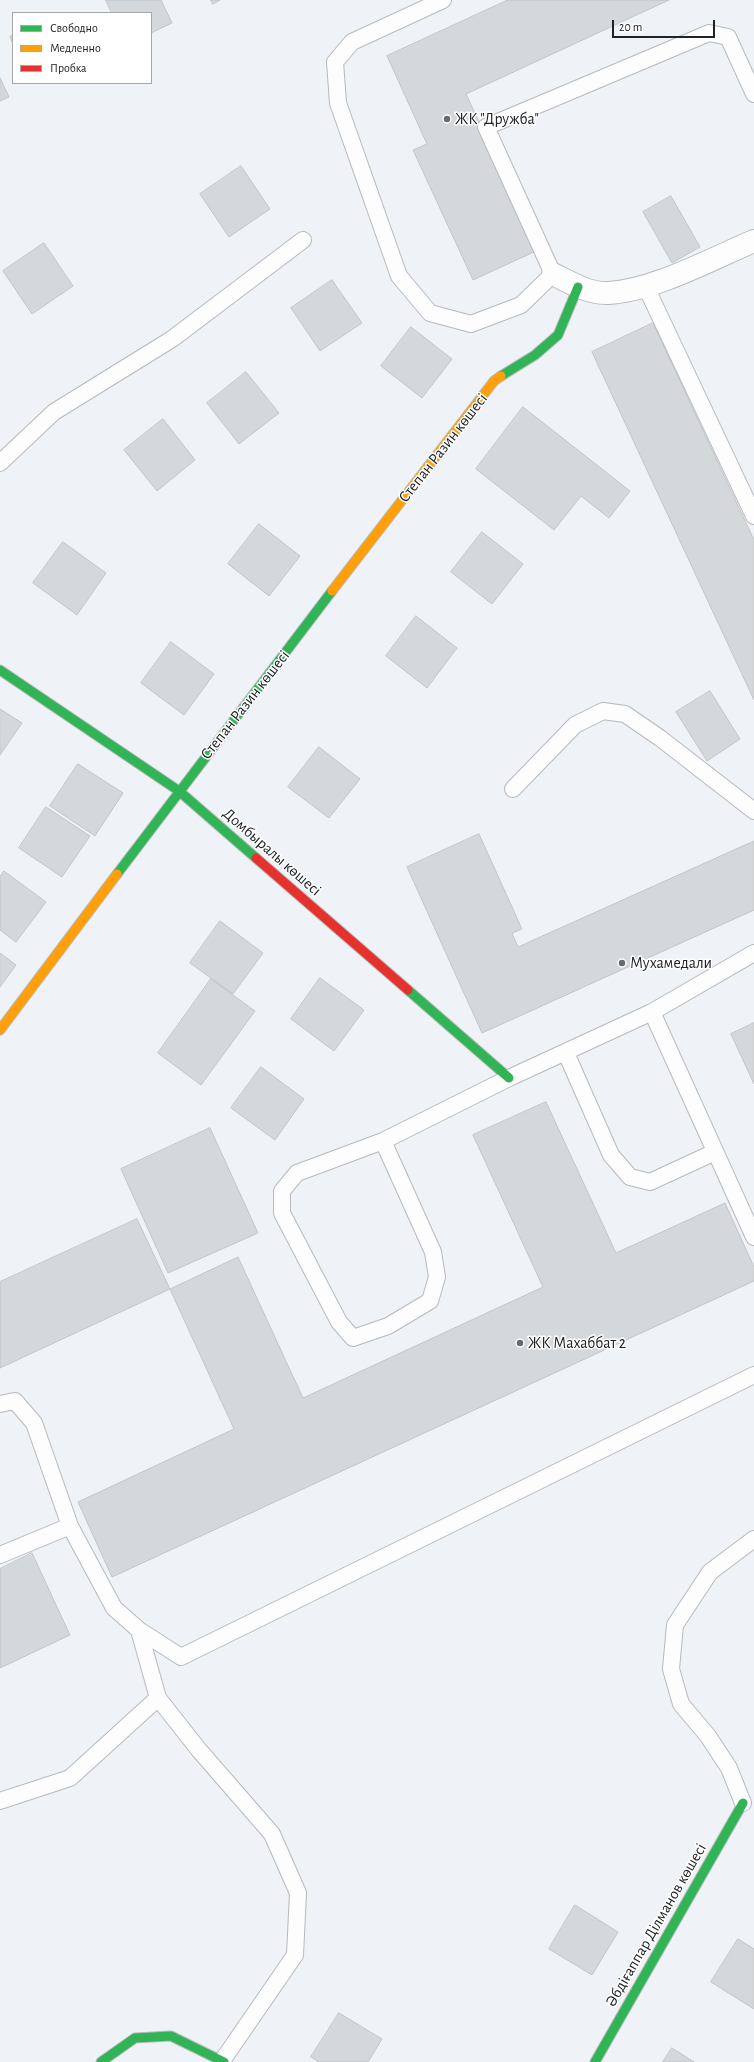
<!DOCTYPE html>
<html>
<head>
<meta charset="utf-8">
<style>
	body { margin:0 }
	#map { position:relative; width:754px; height:2062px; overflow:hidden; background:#eff2f6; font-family:"Alegreya Sans",sans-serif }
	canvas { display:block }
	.legend { position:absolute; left:12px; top:12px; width:140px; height:72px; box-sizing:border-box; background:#fff; border:1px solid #a6a7a8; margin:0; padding:5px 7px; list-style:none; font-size:12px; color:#202225 }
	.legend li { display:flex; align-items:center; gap:8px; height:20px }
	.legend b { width:20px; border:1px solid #a6a7a8 }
	.scale { position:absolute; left:612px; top:20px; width:103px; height:18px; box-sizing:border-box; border:2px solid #202225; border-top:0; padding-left:5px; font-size:12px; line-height:14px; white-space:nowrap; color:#202225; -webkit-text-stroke:3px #fff; paint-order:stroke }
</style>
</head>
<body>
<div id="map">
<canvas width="754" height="2062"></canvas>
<ul class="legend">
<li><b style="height:5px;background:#30b455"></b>Свободно</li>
<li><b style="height:5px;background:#ff9f0a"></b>Медленно</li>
<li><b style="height:5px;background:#e5322d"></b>Пробка</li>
</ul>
<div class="scale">20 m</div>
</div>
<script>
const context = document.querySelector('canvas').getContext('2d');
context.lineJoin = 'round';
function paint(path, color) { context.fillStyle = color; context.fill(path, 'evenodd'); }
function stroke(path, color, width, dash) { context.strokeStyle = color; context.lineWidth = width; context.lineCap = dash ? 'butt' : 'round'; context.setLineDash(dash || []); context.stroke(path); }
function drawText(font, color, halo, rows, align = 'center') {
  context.font = font + ' "Alegreya Sans",sans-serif'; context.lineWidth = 3; context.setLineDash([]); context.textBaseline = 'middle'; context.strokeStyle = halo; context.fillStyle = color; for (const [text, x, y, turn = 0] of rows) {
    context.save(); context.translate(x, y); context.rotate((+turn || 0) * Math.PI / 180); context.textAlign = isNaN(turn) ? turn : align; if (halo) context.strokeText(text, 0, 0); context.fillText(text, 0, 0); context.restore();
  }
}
const building = new Path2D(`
	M106,0H161L172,23L151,33V13H112Z
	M211,0H220L213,4Z
	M508,0H669L466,94L538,250L473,280L413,150L427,144L387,56Z
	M13,35V44L10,37Z
	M0,78L9,97L0,101Z
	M241,166L270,209L229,237L200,194Z
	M671,196L700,247L672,263L643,212Z
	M44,243L73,286L32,314L3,271Z
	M332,280L362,323L320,351L291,308Z
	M653,323L754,540V700L592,352Z
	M411,327L452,359L422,398L381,366Z
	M246,372L279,413L239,444L207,403Z
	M523,407L630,491L609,518L581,496L554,530L476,469Z
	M163,419L195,460L157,491L124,450Z
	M259,524L300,556L269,596L228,564Z
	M482,532L523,564L492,604L451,572Z
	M63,542L106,573L77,615L33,583Z
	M416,616L457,648L427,688L386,656Z
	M171,642L214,674L184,715L141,683Z
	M710,691L740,739L707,761L676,712Z
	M0,709L22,723L0,755Z
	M319,747L360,779L329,818L288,787Z
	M78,764L123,793L95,836L50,806Z
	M46,807L90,836L62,877L19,848Z
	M479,834L522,929L512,933L518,947L754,841V910L482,1033L407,867Z
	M4,871L46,902L16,942L0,930V877Z
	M220,921L263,953L233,994L190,963Z
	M0,953L16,965L0,987Z
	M320,978L364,1010L334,1051L291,1019Z
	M211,979L255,1011L201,1085L158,1053Z
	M754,1023V1084L731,1034Z
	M261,1067L304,1099L275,1140L231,1108Z
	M546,1102L616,1253L725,1203L754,1267V1281L112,1577L78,1502L234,1429L170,1289L238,1257L303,1398L543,1287L473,1135Z
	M210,1128L258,1233L168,1273L121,1169Z
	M137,1219L170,1289L0,1368V1282Z
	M32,1553L70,1635L0,1668V1569Z
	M575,1905L618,1932L592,1975L549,1949Z
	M738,1939L754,1949V2009L711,1982Z
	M339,2013L382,2039L368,2062H319L311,2057Z
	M672,2048L694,2062H663Z`);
const lane = new Path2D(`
	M443,0L352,42L335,62L338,103L399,276L430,313L471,324L521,305L553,274L486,127L709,33L728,37L754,94
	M646,287L754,516
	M0,463L54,412L172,339L303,240
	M513,789L575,725L603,711L625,714L660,738L754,811
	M754,953L652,1012L754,1237
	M566,1053L611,1155L630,1177L650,1182L715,1152
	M383,1141L433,1252L437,1277L430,1301L388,1326L353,1338L339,1322L282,1213V1191L297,1173L383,1141L509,1078L652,1012
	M0,1404L15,1401L34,1423L70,1526L114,1608L139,1630L181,1657L754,1375
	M0,1555L70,1526
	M139,1630L158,1698L199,1750L272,1834L298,1893L295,1955L222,2061
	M0,1801L70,1778L158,1698
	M743,1803L729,1768L708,1736L681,1704L671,1669L675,1625L710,1572L754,1539`);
const street = new Path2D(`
	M553,274C569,282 589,294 608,293C653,291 711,259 754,241`);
const fast = new Path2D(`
	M501,376L535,355L558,335L578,287
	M0,670L179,791L256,858
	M117,874L332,591
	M408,990L509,1078
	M101,2062L135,2038L171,2036L224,2062
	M595,2062L743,1803`);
const slow = new Path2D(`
	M332,591L494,381L501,376
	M0,1030L117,874`);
const jam = new Path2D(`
	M256,858L408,990`);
const markers = [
	[447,119,4,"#686b6e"],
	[622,963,4,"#686b6e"],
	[520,1343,4,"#686b6e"]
];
const poiNames = [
	["ЖК \"Дружба\"",455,119],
	["Мухамедали",630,963],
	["ЖК Махаббат 2",528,1343]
];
const streetNames = [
	["Степан Разин көшесі",443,448,-52],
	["Степан Разин көшесі",245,705,-52],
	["Домбыралы көшесі",272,852,41],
	["Әбдіғаппар Ділманов көшесі",656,1925,-60]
];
paint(building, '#d5d8da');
stroke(building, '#c2c4c7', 1);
stroke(lane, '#b7b9bc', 18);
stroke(street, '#b7b9bc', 24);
stroke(fast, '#b7b9bc', 11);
stroke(slow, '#b7b9bc', 11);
stroke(jam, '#b7b9bc', 11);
stroke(lane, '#fdfdfe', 16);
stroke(street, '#fdfdfe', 22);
stroke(fast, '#30b455', 9);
stroke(slow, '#ff9f0a', 9);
stroke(jam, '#e5322d', 9);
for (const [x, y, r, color] of markers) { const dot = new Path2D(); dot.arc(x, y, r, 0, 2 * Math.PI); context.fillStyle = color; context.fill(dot); stroke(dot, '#fff', 1.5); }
drawText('16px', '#202225', '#fff', poiNames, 'left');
drawText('16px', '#202225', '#fff', streetNames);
</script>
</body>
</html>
